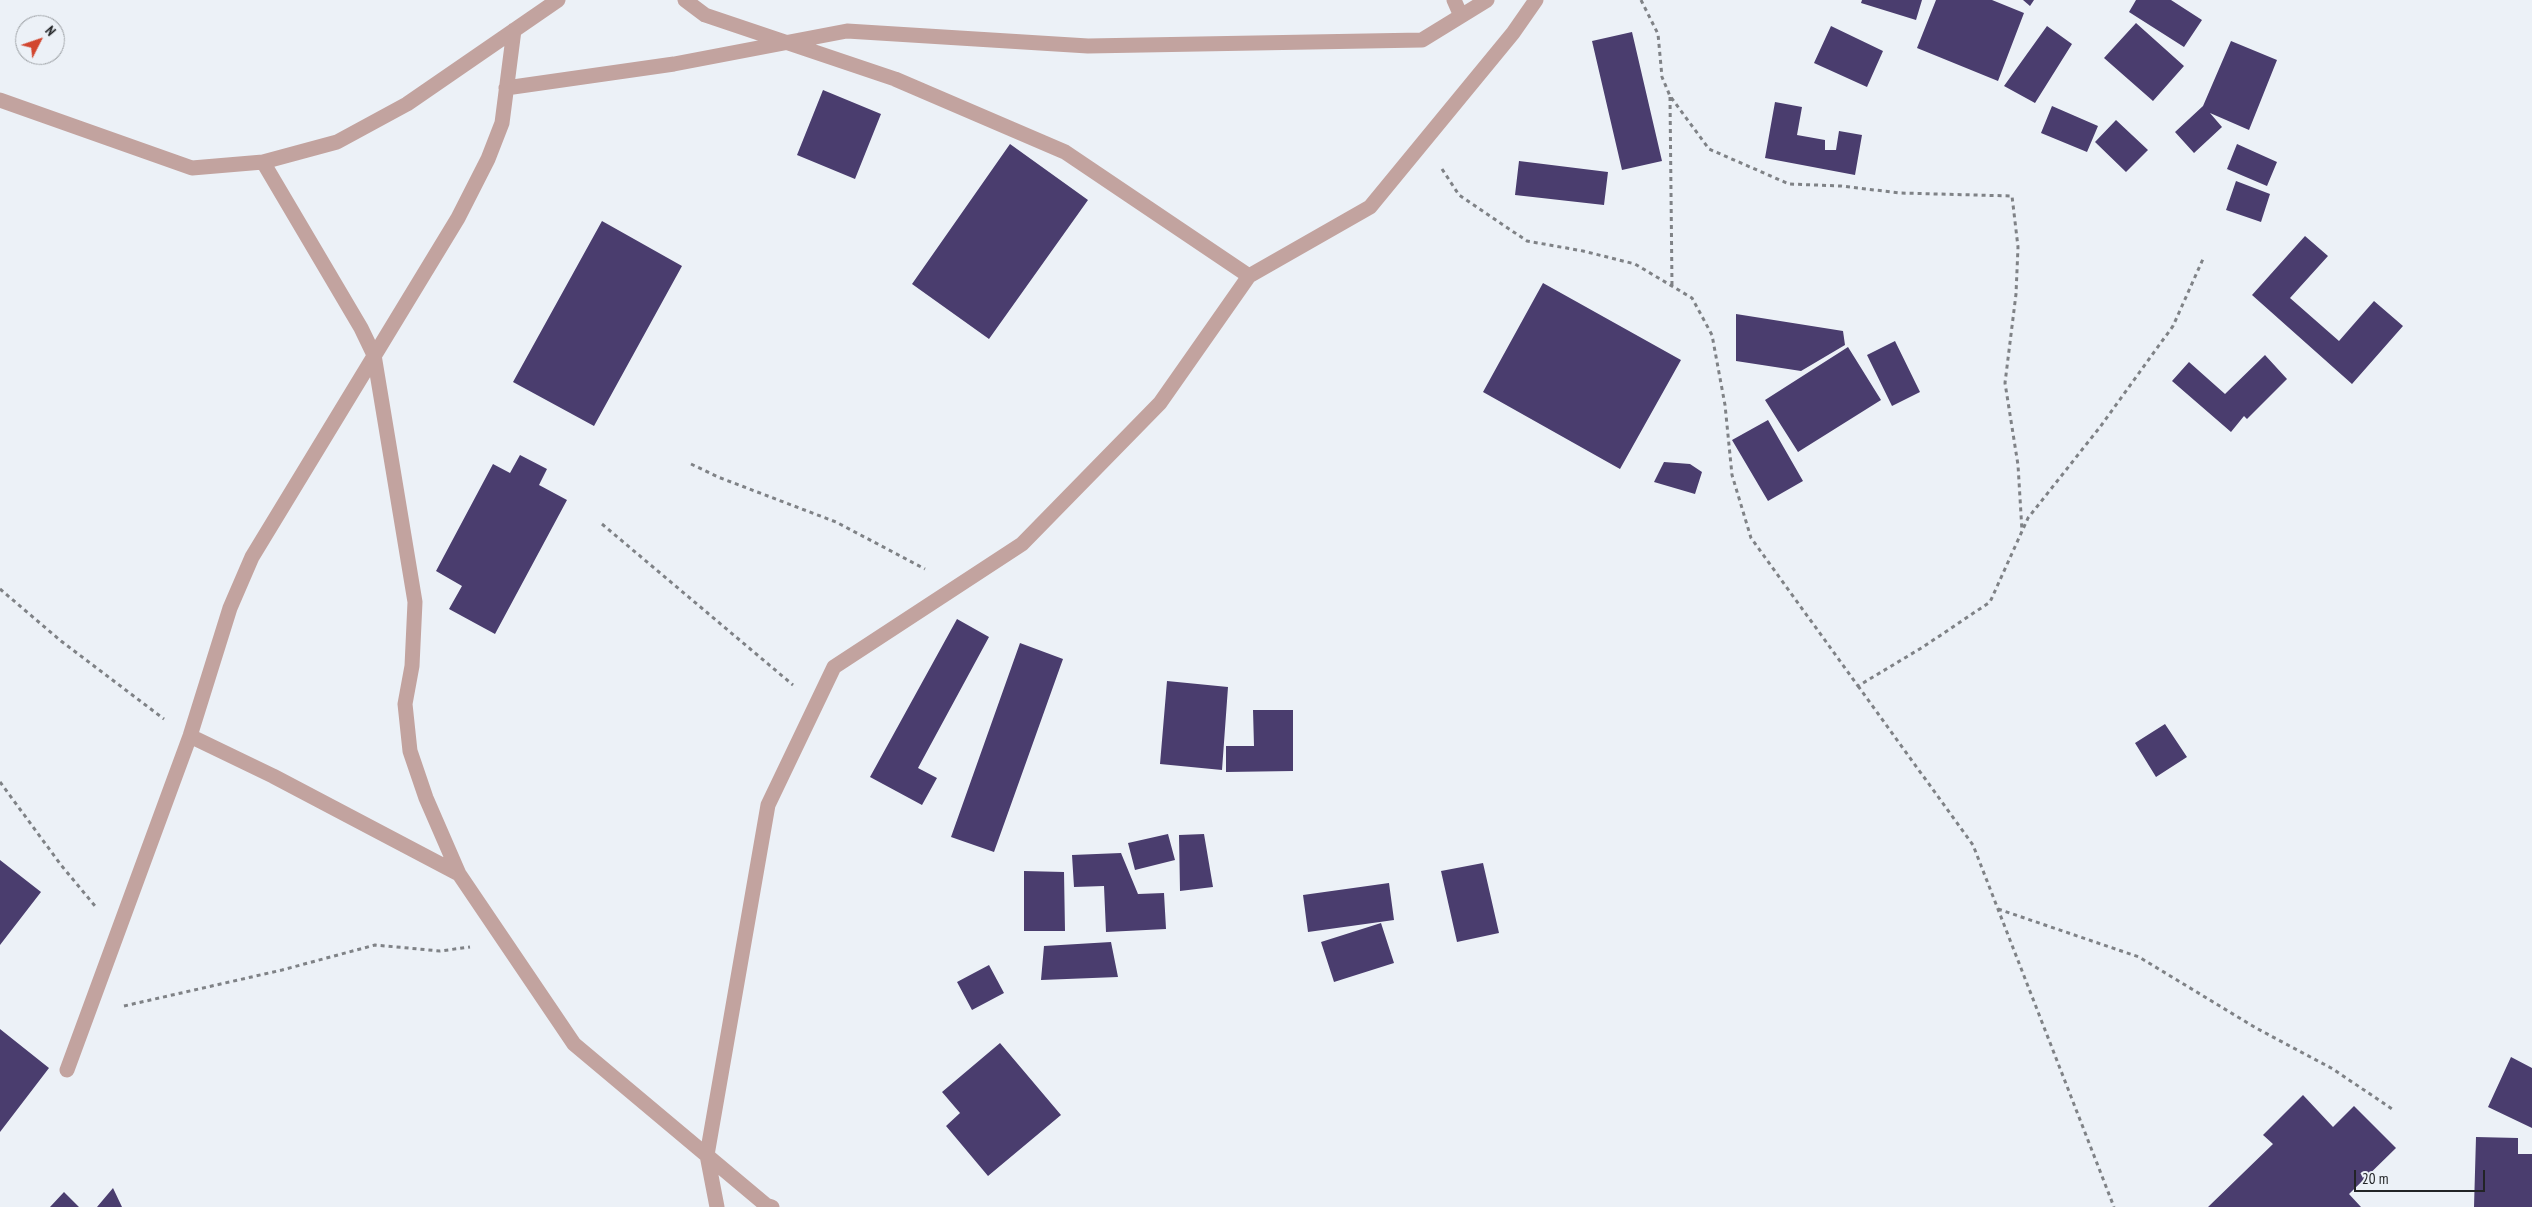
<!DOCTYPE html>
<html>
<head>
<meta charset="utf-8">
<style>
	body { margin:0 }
	#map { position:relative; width:2532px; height:1207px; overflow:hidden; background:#ecf1f7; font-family:"PT Sans Narrow",sans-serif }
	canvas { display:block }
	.north { position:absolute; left:15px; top:15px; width:50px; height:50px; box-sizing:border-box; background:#ecf1f7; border:1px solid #9b9fa3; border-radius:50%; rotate:49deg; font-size:14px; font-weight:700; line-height:20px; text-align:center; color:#222426 }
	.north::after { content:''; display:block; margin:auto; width:18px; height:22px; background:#d2462f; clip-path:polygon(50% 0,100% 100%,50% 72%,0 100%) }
	.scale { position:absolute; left:2354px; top:1170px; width:131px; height:22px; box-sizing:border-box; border:2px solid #222426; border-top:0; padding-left:6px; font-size:15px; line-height:18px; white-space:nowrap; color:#222426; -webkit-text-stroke:4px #ecf1f7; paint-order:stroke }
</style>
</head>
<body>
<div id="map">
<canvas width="2532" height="1207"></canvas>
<div class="north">N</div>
<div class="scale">20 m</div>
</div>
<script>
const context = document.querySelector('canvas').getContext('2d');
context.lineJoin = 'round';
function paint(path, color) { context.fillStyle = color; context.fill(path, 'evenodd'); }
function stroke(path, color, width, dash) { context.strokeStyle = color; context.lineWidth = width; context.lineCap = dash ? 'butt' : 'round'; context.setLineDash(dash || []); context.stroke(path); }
const building = new Path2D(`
	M1862,0H1922L1916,20L1861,3Z
	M1936,0H1992L2024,13L1998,81L1917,48Z
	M2023,0H2034L2030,6Z
	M2136,0H2171L2202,20L2184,47L2129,12Z
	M2136,23L2184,66L2153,101L2104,58Z
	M1831,26L1883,51L1867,87L1814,63Z
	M2047,26L2072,44L2035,103L2004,86Z
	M1632,32L1662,161L1622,170L1592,41Z
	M2231,41L2277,60L2249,130L2210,113L2222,127L2194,153L2175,132L2203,106Z
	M823,90L881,114L855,179L797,155Z
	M1775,102L1802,107L1797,135L1825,140V150H1836L1839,131L1862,135L1855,175L1765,158Z
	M2052,106L2098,126L2087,152L2041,133Z
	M2116,120L2148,150L2126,172L2095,142Z
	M1010,144L1088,200L989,339L912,284Z
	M2237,144L2277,162L2267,186L2227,169Z
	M1519,161L1608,172L1604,205L1515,195Z
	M2236,181L2270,194L2261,222L2226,210Z
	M602,221L682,266L594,426L513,382Z
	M2305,236L2328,256L2290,298L2339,341L2374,301L2403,326L2352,384L2252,295Z
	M1543,283L1681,360L1620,469L1483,392Z
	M1736,314L1843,331L1845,345L1801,371L1736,361Z
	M1895,341L1920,392L1892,406L1867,355Z
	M1848,347L1881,400L1798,452L1765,400Z
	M2265,355L2287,379L2247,419L2244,416L2231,432L2172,381L2189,362L2225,394Z
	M1768,420L1803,481L1768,501L1732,440Z
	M520,455L547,469L539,485L567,500L495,634L449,609L462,586L436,571L493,464L510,473Z
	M1664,462L1690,464L1702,472L1695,494L1654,482Z
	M957,619L989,637L918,768L937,778L922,805L870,777Z
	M1020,643L1063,659L994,852L951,837Z
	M1167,681L1228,687L1222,770L1160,764Z
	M1253,710H1293V771L1226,772V746H1254Z
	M2165,724L2187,757L2156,777L2135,743Z
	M1168,834L1175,860L1135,870L1128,843Z
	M1204,834L1213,887L1180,891L1179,835Z
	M1121,853L1138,894L1164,893L1166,929L1106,932L1104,886L1074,887L1072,855Z
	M0,860L41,892L0,945Z
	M1483,863L1499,933L1457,942L1441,871Z
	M1024,871L1064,872L1065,931H1024Z
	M1389,883L1394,920L1308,932L1303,895Z
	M1381,923L1394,963L1334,982L1321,942Z
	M1111,942L1118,977L1041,980L1044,946Z
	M989,965L1004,993L972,1010L957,982Z
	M0,1029L49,1068L0,1132Z
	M1000,1043L1061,1115L988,1176L946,1126L960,1113L942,1092Z
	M2511,1057L2532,1068V1128L2488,1107Z
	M2303,1095L2333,1127L2354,1106L2396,1148L2349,1194L2361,1207H2208L2273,1144L2263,1135Z
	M2476,1137L2518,1138V1154H2532V1207H2474Z
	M113,1188L122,1207H97Z
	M64,1192L79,1207H50Z`);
const path = new Path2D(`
	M1641,0L1658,34L1662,77L1670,96L1709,149L1789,184L1841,186L1900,193L2012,196L2018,247L2016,294L2005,383L2018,465L2022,531
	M1670,97L1672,286
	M1442,169L1459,195L1527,241L1583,251L1635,264L1692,298L1712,335L1725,405L1732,475L1751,538L1858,686L1923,647L1990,602L2028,518L2100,427L2173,326L2203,259
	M691,464L718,477L836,522L925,569
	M602,524L793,685
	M0,589L61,641L164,719
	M1858,686L1973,845L2114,1207
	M0,782L61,865L95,906
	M1998,909L2139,957L2256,1028L2333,1069L2392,1109
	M124,1006L282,970L375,945L440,951L470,947`);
const minor = new Path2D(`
	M685,0L705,15L895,79L1065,152L1249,276L1370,207L1513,33L1536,0
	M1454,0L1461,16
	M506,88L674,64L847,31L1088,46L1422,40L1487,0
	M0,100L192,168L263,162L337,142L407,104L558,0
	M263,162L361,328L374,355L415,602L412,666L405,704L410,751L426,798L459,874L574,1044L766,1205L772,1207
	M190,736L273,776L459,874
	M67,1070L190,736L230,608L252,557L458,218L488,159L502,123L514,30
	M717,1207L707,1155L768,805L834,667L1022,544L1160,403L1249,276`);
paint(building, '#4a3d6e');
stroke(path, '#7f8286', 3, [4, 4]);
stroke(minor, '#c2a39f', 15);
</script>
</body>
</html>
